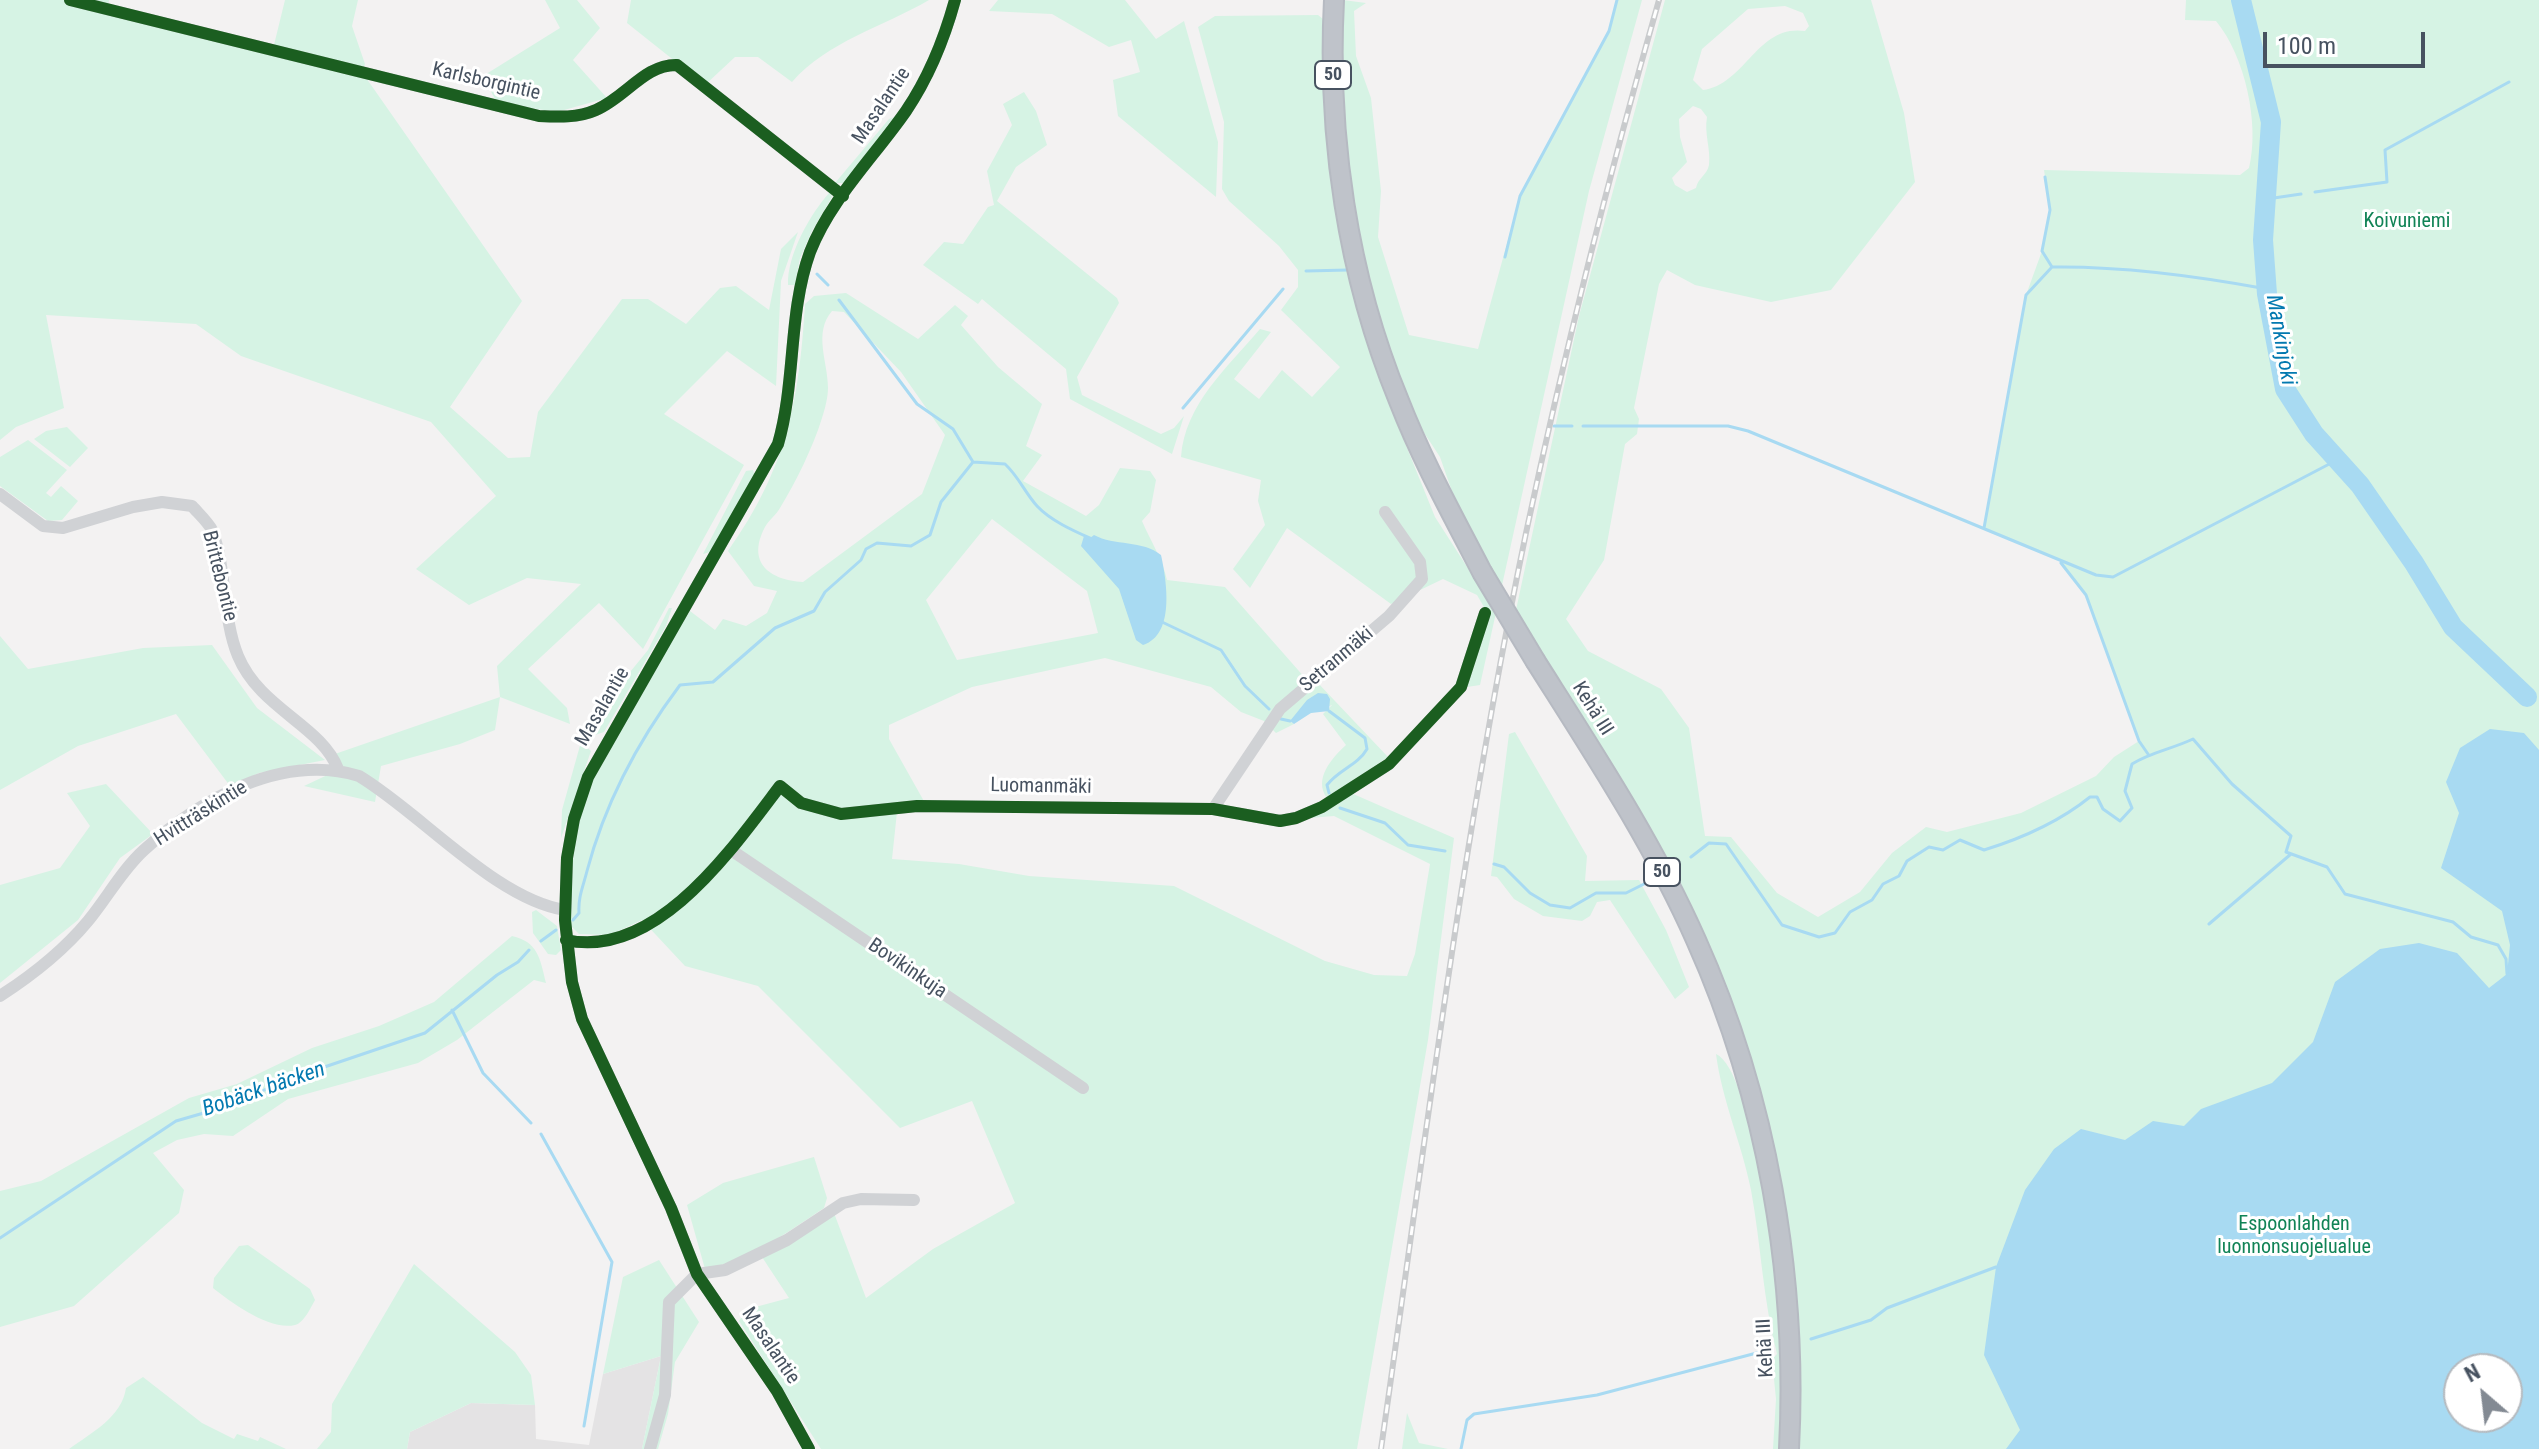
<!DOCTYPE html>
<html>
<head>
<meta charset="utf-8">
<style>
	body { margin:0 }
	#map { position:relative; width:2539px; height:1449px; overflow:hidden; background:#f3f2f2; font-family:"Roboto Condensed",sans-serif }
	canvas { display:block }
	.north { position:absolute; left:2443px; top:1353px; width:80px; height:80px; box-sizing:border-box; background:#fff; border:2px solid #b5babf; border-radius:50%; rotate:332deg; font-size:22px; font-weight:700; line-height:32px; text-align:center; color:#475260 }
	.north::after { content:''; display:block; margin:auto; width:28px; height:36px; background:#838a93; clip-path:polygon(50% 0,100% 100%,50% 72%,0 100%) }
	.scale { position:absolute; left:2263px; top:32px; width:162px; height:36px; box-sizing:border-box; border:4px solid #475260; border-top:0; padding-left:10px; font-size:24px; line-height:28px; white-space:nowrap; color:#475260; -webkit-text-stroke:6px #fff; paint-order:stroke }
</style>
</head>
<body>
<div id="map">
<canvas width="2539" height="1449"></canvas>
<div class="north">N</div>
<div class="scale">100 m</div>
</div>
<script>
const context = document.querySelector('canvas').getContext('2d');
context.lineJoin = 'round';
function paint(path, color) { context.fillStyle = color; context.fill(path, 'evenodd'); }
function stroke(path, color, width, dash) { context.strokeStyle = color; context.lineWidth = width; context.lineCap = dash ? 'butt' : 'round'; context.setLineDash(dash || []); context.stroke(path); }
function drawText(font, color, halo, rows, align = 'center') {
  context.font = font + ' "Roboto Condensed",sans-serif'; context.lineWidth = 6; context.setLineDash([]); context.textBaseline = 'middle'; context.strokeStyle = halo; context.fillStyle = color; for (const [text, x, y, turn = 0] of rows) {
    context.save(); context.translate(x, y); context.rotate((+turn || 0) * Math.PI / 180); context.textAlign = isNaN(turn) ? turn : align; if (halo) context.strokeText(text, 0, 0); context.fillText(text, 0, 0); context.restore();
  }
}
const education = new Path2D(`
	M661,1356L642,1449H407L410,1432L471,1403L535,1405L536,1439L589,1445L603,1374Z`);
const green = new Path2D(`
	M0,0H109L108,7L273,49L285,0H358L352,26L365,64L362,72L522,301L450,407L508,458L530,457L538,412L622,299H648L686,324L720,288L736,286L769,310L781,249L798,232L781,281L776,386L727,351L664,414L744,465L643,649L599,603L528,669L567,708L570,724L500,697L495,730L460,744L381,766L375,802L304,786L338,770L332,755L500,697L497,666L581,584L527,578L469,605L416,569L496,496L431,422L241,356L196,324L46,315L64,408L16,427L0,440Z
	M545,0H577L600,28L573,60L607,98L557,112L497,103L483,76L560,28Z
	M631,0H929C883,27 828,41 792,82L758,57H735L705,85L627,23Z
	M998,0H1125L1156,39L1184,21L1218,142L1216,197L1118,116L1113,80L1140,72L1131,40L1109,47L1052,14L989,11Z
	M1343,0L1366,3L1354,11L1356,56L1371,98L1381,191L1378,237L1409,335L1478,349L1520,196L1609,31L1616,0H1642L1589,191L1480,685L1467,687L1488,614L1477,595L1443,579L1391,604L1287,528L1250,588L1233,569L1265,525L1258,501L1261,480L1181,457C1185,404 1227,368 1260,329L1271,332L1234,379L1259,399L1282,370L1312,397L1340,367L1281,310L1298,287V270L1279,246L1229,201L1222,189L1224,122L1198,27L1215,16L1318,15L1323,19L1327,145L1349,276L1388,401L1435,517L1480,587L1490,567L1461,517L1440,457L1415,419L1387,343L1356,228L1342,113Z
	M1665,0H1871L1904,113L1915,182L1831,290L1771,302L1695,285L1667,270L1659,284L1634,408L1639,419L1637,434L1625,444L1604,560L1566,619L1588,651L1661,689L1689,728L1705,836L1731,837L1777,893L1818,917L1860,892L1892,853L1926,827L1947,832L2021,813L2096,776L2114,757L2139,741L2086,595L2059,560L1984,528L2026,295L2042,251L2050,210L2044,170L2240,175L2249,168C2260,124 2245,56 2216,21L2185,20L2186,0H2539V1449H1798C1802,1268 1774,1090 1699,924C1679,878 1651,835 1625,792C1589,731 1553,671 1516,610L1579,316ZM1785,6L1803,13L1809,26L1805,31C1757,24 1746,84 1703,90L1693,80L1702,49L1748,9ZM1693,106L1701,109L1707,117C1704,134 1711,149 1709,165C1707,175 1698,178 1696,188L1687,192L1675,185L1672,178L1687,162L1680,137L1679,119ZM2459,1369H2507V1417H2459Z
	M1024,92L1036,111L1047,145L1016,167L997,201L1117,298L1119,303L1077,377L1082,395L1161,434L1174,428L1184,416L1172,454L1070,399L1066,369L982,299L978,304L923,265L944,242L963,244L988,207L994,205L987,171L1012,125L1003,104Z
	M894,117L844,183H835L889,119Z
	M830,192L832,197L812,231L800,258L795,285H788C787,255 810,214 830,192Z
	M846,293L918,339L955,305L968,316L961,325L998,367L1042,404L1026,446L1042,455L1023,481L1086,516L1099,505L1120,468L1150,471L1156,480L1150,512L1142,521C1151,542 1162,558 1167,580L1225,587L1306,679L1317,682L1388,757L1327,798C1313,779 1332,758 1346,745L1323,714L1332,705L1290,721L1294,724L1276,733L1264,721L1241,712L1211,687L1105,658L972,687L889,725V739L925,803L897,812L892,859L959,864L1029,876L1174,886L1325,961L1374,975L1407,976L1415,954L1430,864L1334,816L1309,818L1351,793L1454,838L1428,1040L1357,1449H821L739,1321L748,1309L789,1298L762,1257L834,1213L866,1298L933,1249L1015,1203L972,1101L900,1128L758,986L685,966L642,920L610,935L579,934L571,926C570,878 573,826 592,781C616,722 657,666 690,611L715,630L723,619L746,626L767,613L777,591L754,586L728,551C786,469 799,403 805,304L814,296ZM832,311L844,312L901,372L945,435L922,494L803,582C770,580 746,563 765,527C769,520 776,515 780,508C796,482 813,447 822,418C825,409 828,397 828,388C828,362 813,333 832,311ZM992,519L1087,591L1098,633L957,660L926,600Z
	M67,427L88,448L70,467L34,439L46,431Z
	M28,440L67,470L46,493L51,497L61,486L78,501L62,520L48,521L0,486V457Z
	M753,470L755,476L710,552L703,554L746,471Z
	M669,608H672L666,626L604,732L592,736L586,732V726L648,650Z
	M0,636L28,669L143,648L212,645L257,708L325,760L259,773L230,786L176,714L78,746L0,790Z
	M1515,732L1587,856L1585,881L1639,880L1666,930L1689,987L1675,999L1610,900L1597,902L1590,916L1582,921L1543,916L1514,899L1497,877L1491,876L1509,734Z
	M581,742L591,751L561,838L562,810Z
	M106,784L153,834L120,858L78,920L0,983V885L60,868L90,826L67,793Z
	M536,910L557,926L561,950L556,955L548,954L533,933L532,912Z
	M512,936C538,942 540,958 546,983L534,980L457,1040L418,1063L288,1099L233,1136L204,1134L177,1140L153,1153L184,1190L179,1213L74,1306L0,1327V1191L41,1181L189,1098L237,1084L312,1048L379,1026L434,1002Z
	M1716,1054C1753,1070 1776,1276 1780,1321C1783,1364 1782,1406 1781,1449H1773L1776,1399L1772,1359L1777,1354C1763,1301 1761,1244 1751,1190C1742,1144 1722,1101 1716,1054Z
	M814,1157L827,1198L824,1208C788,1232 748,1261 705,1269L687,1205L723,1183Z
	M248,1245L310,1289L315,1300C311,1307 304,1323 295,1325C270,1331 232,1303 213,1288L214,1278L239,1246Z
	M659,1260L699,1322L675,1362L668,1414L658,1449H642L661,1356L603,1374L623,1277Z
	M414,1264L515,1352L531,1375L535,1405L471,1403L410,1432L407,1449H317L331,1432L332,1404Z
	M143,1377L202,1423L234,1439L237,1434L258,1441L260,1437L286,1449H69C91,1433 122,1417 126,1388Z
	M1407,1413L1419,1443L1448,1449H1402Z`);
const water = new Path2D(`
	M1094,535C1114,546 1143,540 1161,555C1167,582 1175,635 1143,645L1136,640L1119,589L1081,546L1084,536L1090,538Z
	M1318,693L1327,694L1330,699L1329,711L1311,713L1294,724L1290,721L1307,700Z
	M2490,729L2524,733L2539,750V1449H2006L2020,1430L1984,1355L1996,1267L2025,1190L2054,1149L2081,1129L2125,1140L2153,1121L2184,1126L2201,1109L2272,1083L2313,1042L2335,982L2380,949L2419,943L2457,953L2489,988L2507,974L2510,945L2502,911L2441,868L2459,813L2446,782L2460,748ZM2459,1369H2507V1417H2459Z`);
const stream = new Path2D(`
	M2045,177L2050,210L2042,251L2052,267C2123,266 2197,276 2267,289
	M2315,192L2387,182L2385,150L2509,82
	M2267,199L2301,194
	M1505,257L1520,196L1609,31L1617,0
	M1306,271L1348,270
	M817,274L828,285
	M839,300L917,404L953,429L973,462
	M1183,408L1283,289
	M1554,426H1572
	M1583,426H1728L1748,431L2096,575L2113,577L2337,460
	M1984,528L2026,295L2052,267
	M2061,563L2086,595L2139,741L2148,754
	M1162,622L1221,650L1245,686L1269,709
	M1329,711L1365,738L1367,749C1358,765 1338,770 1327,785L1329,793
	M1281,719L1290,721
	M1340,808L1385,823L1408,845L1445,851
	M1691,857L1709,843L1726,844L1782,925L1819,937L1835,933L1850,912L1872,900L1883,884L1899,876L1907,861L1929,847L1943,850L1960,840L1984,850C2023,838 2059,822 2090,797H2097L2103,809L2120,821L2132,808L2125,791L2132,764C2151,752 2172,749 2193,739L2232,784L2291,836L2286,852L2327,867L2345,894L2453,922L2471,937L2498,945L2506,959L2507,974
	M1494,864L1504,867L1530,893L1550,905L1570,908L1596,893H1626L1648,882
	M573,920L579,913C578,897 583,887 587,871C605,803 638,741 680,685L713,682L775,628L814,611L825,592L861,560L866,549L877,543L911,546L930,535L941,502L973,462L1005,464C1019,477 1025,493 1037,506C1051,521 1074,531 1092,539
	M2209,924L2291,854
	M541,941L556,930
	M452,1010L483,1073L531,1123
	M541,1134L612,1262L584,1426
	M0,1238L176,1121L235,1104L283,1081L425,1033L497,975L518,962L529,950
	M1811,1339L1871,1320L1887,1308L1996,1267
	M1461,1449L1467,1420L1474,1414L1597,1395L1768,1350`);
const river = new Path2D(`
	M2241,0L2271,122L2263,240L2267,294L2285,389L2314,434L2360,485L2414,563L2453,627L2527,697`);
const minor = new Path2D(`
	M70,0L539,116C558,117 578,118 596,110C625,98 645,64 677,65L843,196
	M0,494L43,526L63,528L133,507L162,502L192,506C198,513 208,522 212,530C227,569 222,617 238,656C260,709 321,725 338,769
	M1213,809L1280,709L1389,616L1422,579L1420,562L1385,512
	M731,850L1083,1088
	M566,940C656,960 732,849 780,786L801,803L841,814L917,806L1213,809L1280,821L1296,818L1322,807L1389,764L1461,687L1485,613
	M0,996C31,976 64,950 88,921C107,898 122,870 144,850C200,799 282,753 359,776C421,813 495,899 565,910
	M697,1274L725,1270L787,1240L843,1203L861,1199L914,1200
	M650,1449L665,1395L669,1302L697,1274
	M809,1449L777,1391L697,1274L671,1208L582,1019L572,982L565,920L567,858L574,819L588,777L778,444C796,382 788,313 810,252C830,200 874,157 906,111C929,77 944,40 955,0`);
const highway = new Path2D(`
	M1334,0C1327,135 1347,275 1399,401C1422,460 1453,516 1482,572
	M1536,662C1593,752 1653,843 1696,940C1767,1098 1798,1277 1789,1449`);
const rail = new Path2D(`
	M1381,1449C1425,1143 1463,835 1526,533C1564,354 1609,175 1659,0`);
const highwayBridge = new Path2D(`
	M1482,572L1536,662`);
const cycleway = new Path2D(`
	M70,0L539,116C558,117 578,118 596,110C625,98 645,64 677,65L843,196
	M566,940C656,960 732,849 780,786L801,803L841,814L917,806L1213,809L1280,821L1296,818L1322,807L1389,764L1461,687L1485,613
	M809,1449L777,1391L697,1274L671,1208L582,1019L572,982L565,920L567,858L574,819L588,777L778,444C796,382 788,313 810,252C830,200 874,157 906,111C929,77 944,40 955,0`);
const shields = [
	[1333,75,36],
	[1662,872,36]
];
const shieldNames = [
	["50",1333,75],
	["50",1662,872]
];
const streetNames = [
	["Karlsborgintie",486,82,13],
	["Masalantie",882,106,-56],
	["Brittebontie",219,576,76],
	["Setranmäki",1337,660,-40],
	["Masalantie",603,707,-60],
	["Kehä III",1592,709,58],
	["Luomanmäki",1041,787,1],
	["Hvitträskintie",201,814,-32],
	["Bovikinkuja",907,969,34],
	["Masalantie",770,1346,56],
	["Kehä III",1766,1348,-93]
];
const parkNames = [
	["Koivuniemi",2407,222],
	["Espoonlahden",2294,1225],
	["luonnonsuojelualue",2294,1248]
];
const waterNames = [
	["Mankinjoki",2280,340,80],
	["Bobäck bäcken",264,1090,-19]
];
paint(education, '#e4e3e4');
paint(green, '#d6f3e4');
paint(water, '#a8daf2');
stroke(stream, '#a8daf2', 3);
stroke(river, '#a8daf2', 20);
stroke(highway, '#b6bac2', 22);
stroke(minor, '#d0d2d5', 12);
stroke(highway, '#bfc3ca', 18);
stroke(rail, '#c9cbcd', 6);
stroke(rail, '#fff', 3, [9]);
stroke(highwayBridge, '#b6bac2', 22, []);
stroke(highwayBridge, '#bfc3ca', 18);
stroke(cycleway, '#1b5e20', 12);
for (const [x, y, w] of shields) { const box = new Path2D(); box.roundRect(x - w / 2, y - 14, w, 28, 6); context.fillStyle = '#fff'; context.fill(box); stroke(box, '#475260', 2); }
drawText('bold 18px', '#475260', null, shieldNames);
drawText('20px', '#475260', '#fff', streetNames);
drawText('20px', '#118356', '#fff', parkNames);
drawText('italic 22px', '#0379b0', '#fff', waterNames);
</script>
</body>
</html>
